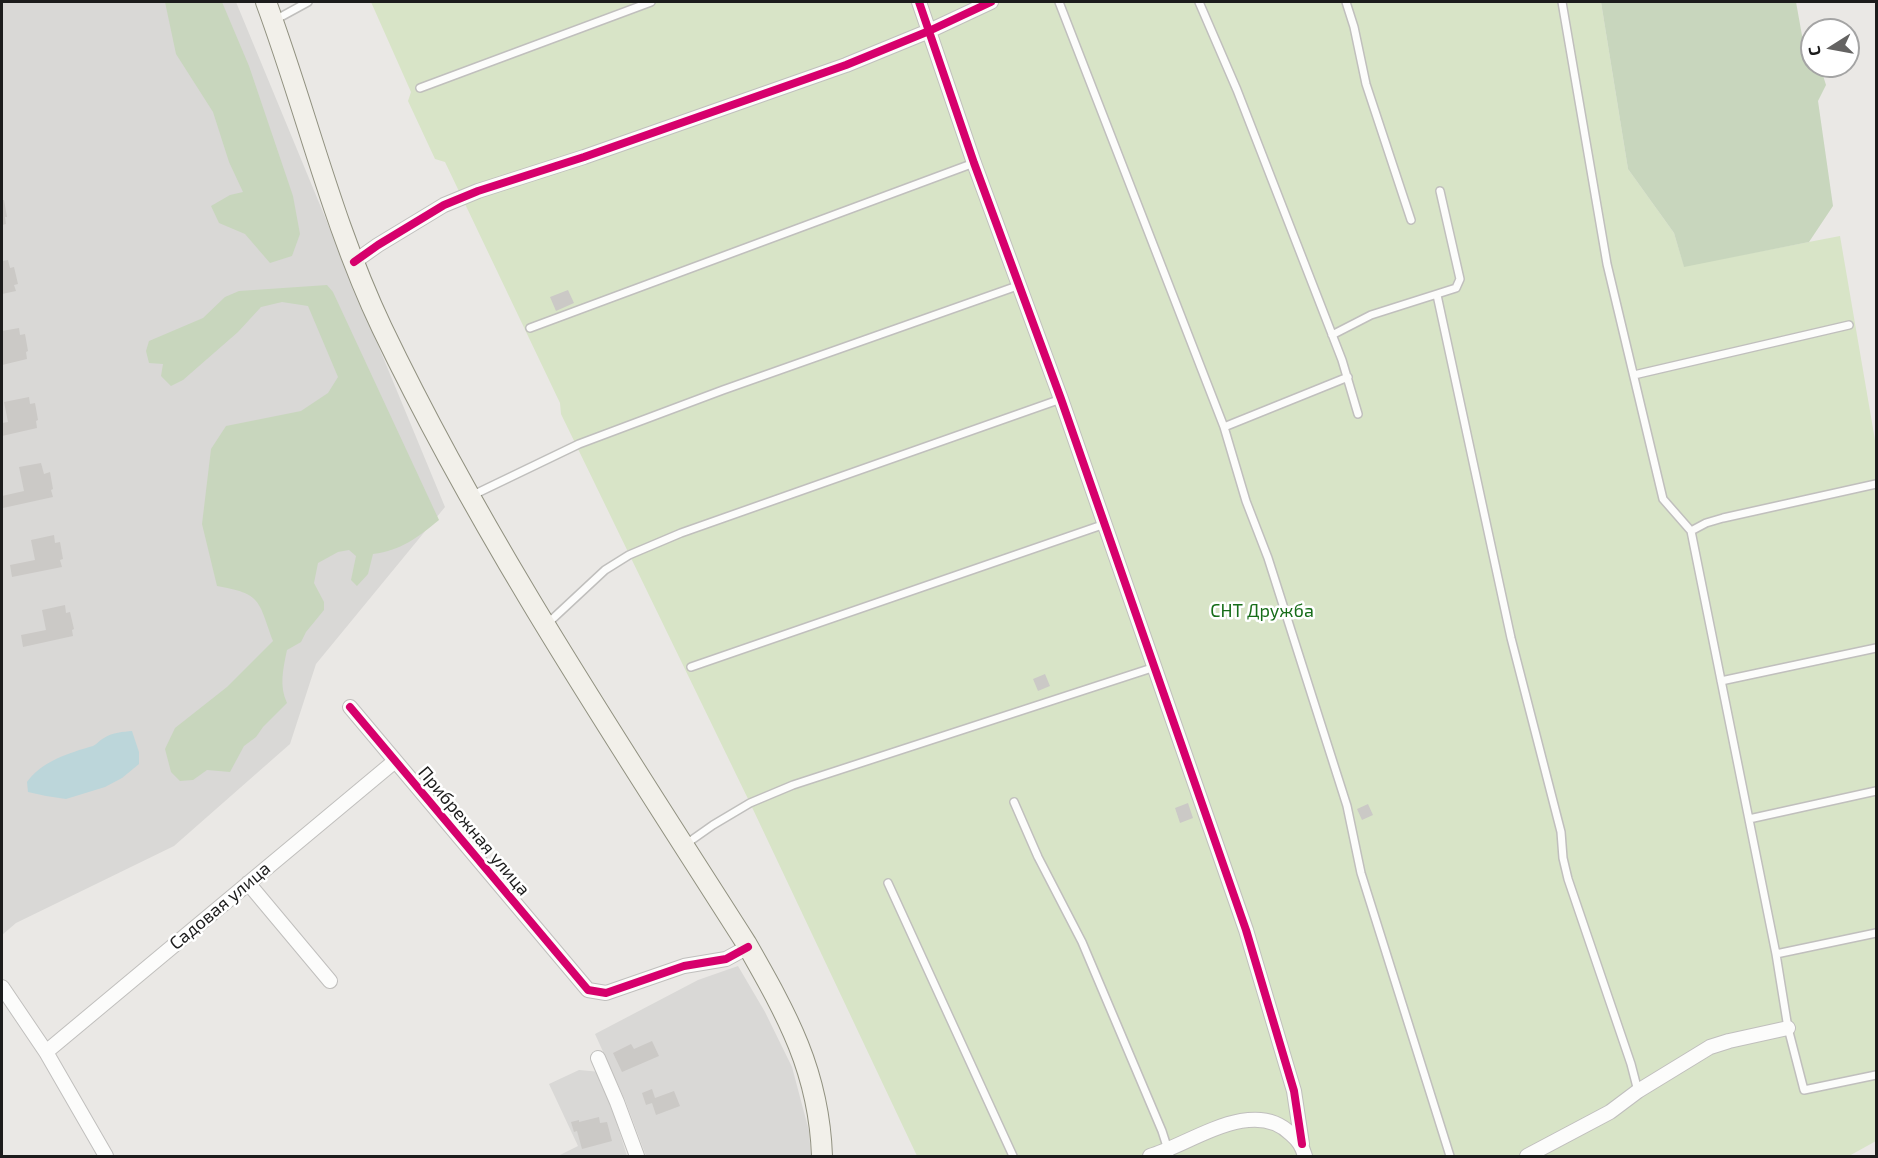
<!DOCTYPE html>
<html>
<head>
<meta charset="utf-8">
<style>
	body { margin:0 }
	#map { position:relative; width:1878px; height:1158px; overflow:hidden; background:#eae8e5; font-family:"Exo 2",sans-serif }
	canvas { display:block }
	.frame { position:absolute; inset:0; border:3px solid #1c1c1c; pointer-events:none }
	.north { position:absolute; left:1800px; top:18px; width:60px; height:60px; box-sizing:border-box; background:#fff; border:2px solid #a4a4a4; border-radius:50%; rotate:259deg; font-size:16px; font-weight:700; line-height:24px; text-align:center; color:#1c1c1c }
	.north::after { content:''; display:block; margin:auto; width:21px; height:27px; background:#646362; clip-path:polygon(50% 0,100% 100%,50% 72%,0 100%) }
</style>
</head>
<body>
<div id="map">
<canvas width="1878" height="1158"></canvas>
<div class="frame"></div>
<div class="north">С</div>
</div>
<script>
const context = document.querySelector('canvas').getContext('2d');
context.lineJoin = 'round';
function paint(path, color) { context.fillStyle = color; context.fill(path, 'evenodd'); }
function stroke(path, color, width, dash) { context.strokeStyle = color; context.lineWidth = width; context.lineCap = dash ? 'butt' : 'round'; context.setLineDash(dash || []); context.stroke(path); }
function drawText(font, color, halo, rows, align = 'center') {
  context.font = font + ' "Exo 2",sans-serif'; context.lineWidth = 5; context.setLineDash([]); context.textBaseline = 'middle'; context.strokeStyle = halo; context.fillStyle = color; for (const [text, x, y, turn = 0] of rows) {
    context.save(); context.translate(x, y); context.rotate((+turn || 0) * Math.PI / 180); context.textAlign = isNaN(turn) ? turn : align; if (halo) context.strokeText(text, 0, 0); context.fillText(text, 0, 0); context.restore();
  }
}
const residential = new Path2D(`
	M2,2H236L445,507L316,664L290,744L174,846L16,923L2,935Z
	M738,966L765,1012L792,1067L809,1131L811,1156H646L625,1100L595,1034L698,980Z
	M579,1070L601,1072L627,1156H558L578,1146L549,1084Z`);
const grass = new Path2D(`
	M371,2H1601L1628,169L1674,233L1684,266L1840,236L1876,446V1141L1849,1156H917L750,803L561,414L560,403L445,162L435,159L408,101L411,92Z`);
const forest = new Path2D(`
	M165,2H222L249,66L293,196L300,234L292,256L270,263L245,234L219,223L211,206L230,195L243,192L229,162L213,112L176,54Z
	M1601,2H1796L1803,41L1812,48V66H1820L1826,85L1818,101L1833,206L1809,242L1684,267L1674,233L1628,169Z
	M327,285L333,292L439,520C417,538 402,550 373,554L368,574L357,586L351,580L356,556L349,550L338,552L318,563L314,583L324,602V610L306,632L301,642L287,650C283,669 279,686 287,703L263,727L256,737L244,746L230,772L207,770L193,780L180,781L171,772L165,749L175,728L227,687L273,641C258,600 262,594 217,586L202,524L211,449L226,426L301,411L328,393L338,377L308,306L282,302L261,307L238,332L183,380L171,386L161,376L163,364L149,363L146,351L149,341L203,318L225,297L239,291Z`);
const water = new Path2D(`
	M132,731L139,752V764L122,778L105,787L66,799L46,796L28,792L27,782C42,761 69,753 93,746C97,744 100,740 104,738C113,732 123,732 132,731Z`);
const building = new Path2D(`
	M2,200H4L7,217H5L6,224L2,225Z
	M8,260L10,268L14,267L18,284L14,285L16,291L2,294V261Z
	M568,290L574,303L556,311L550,297Z
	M19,328L20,335L25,334L28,351L26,352L27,359L2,365V331Z
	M29,397L30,404L35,403L38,420L36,421L37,428L2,436V423L8,422L4,402Z
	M41,463L44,474L50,472L53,489L51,490L53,497L3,508L2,496L24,491L19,467Z
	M54,535L55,543L60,542L63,559L60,560L62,567L12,577L10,565L35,560L31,540Z
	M65,605L66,613L70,612L74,629L72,630L73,636L23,647L21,635L46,630L42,610Z
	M1045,674L1050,686L1038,691L1033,679Z
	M1188,803L1193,818L1180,823L1175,808Z
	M1368,804L1373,815L1362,820L1357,809Z
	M652,1041L659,1056L622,1072L613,1053L631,1044L634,1049Z
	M652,1089L655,1098L674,1091L680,1106L656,1115L652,1103L646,1105L642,1093Z
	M599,1117L600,1123L607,1122L612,1141L582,1149L577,1131L574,1132L571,1122L579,1120V1122Z`);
const service = new Path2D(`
	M1059,2L1224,427L1246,501L1268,558L1347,806L1361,873L1450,1156
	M1199,2L1237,90L1342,360L1358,414
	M1346,2L1354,27L1366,84L1411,220
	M1562,2L1607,264L1663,499L1691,531L1776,954L1788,1028L1804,1090L1876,1075
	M275,20L308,2
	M420,88L651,2
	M1437,295L1511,638L1561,832L1563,858L1568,879L1631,1064L1638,1091
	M530,328L974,163
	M1332,335L1371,315L1456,288L1460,279L1440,191
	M1634,375L1849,325
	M1224,427L1348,377
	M471,496L579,444L723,390L1020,285
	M1691,531L1706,523L1723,518L1876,484
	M547,624L605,570L629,555L681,533L1061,399
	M691,667L1105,524
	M1721,681L1876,648
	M1014,802L1038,857L1082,942L1162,1131L1170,1156
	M1749,819L1876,791
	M686,844L713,825L750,803L793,785L1155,667
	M888,883L1013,1156
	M1776,954L1876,933`);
const minor = new Path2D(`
	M919,2L974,163L1061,399L1246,930L1294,1091L1302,1144
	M354,262L378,245L444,205L478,191L584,157L846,65L929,31L991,2
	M350,707L588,990L606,993L684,966L726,959L748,947
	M248,883L330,981
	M2,987L46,1052L106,1156
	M46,1052L395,761
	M598,1058L617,1102L637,1156
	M1150,1156C1191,1144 1253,1096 1291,1134C1299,1141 1302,1146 1305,1156
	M1527,1156L1610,1112L1638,1091L1710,1047L1729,1041L1788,1028`);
const secondary = new Path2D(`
	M266,2C306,110 332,223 382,328C485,543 618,742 746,943C787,1015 819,1071 822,1156`);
const cycleway = new Path2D(`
	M919,2L974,163L1061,399L1246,930L1294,1091L1302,1144
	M354,262L378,245L444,205L478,191L584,157L846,65L929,31L991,2
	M350,707L588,990L606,993L684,966L726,959L748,947`);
const parkNames = [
	["СНТ Дружба",1262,611]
];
const streetNames = [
	["Прибрежная улица",474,831,50],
	["Садовая улица",220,906,-40]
];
paint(residential, '#d9d8d6');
paint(grass, '#d8e4c7');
paint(forest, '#c8d6bd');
paint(water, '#bcd6da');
paint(building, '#cbc9c6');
stroke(service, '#c0bfbd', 10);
stroke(minor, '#c0bfbd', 16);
stroke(secondary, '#919180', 22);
stroke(service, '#fcfcfb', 7);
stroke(minor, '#fcfcfb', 14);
stroke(secondary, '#f2f0ea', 20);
stroke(cycleway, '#d6006c', 8);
drawText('18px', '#176d19', '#fff', parkNames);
drawText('18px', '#1c1c1c', '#fff', streetNames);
</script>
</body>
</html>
